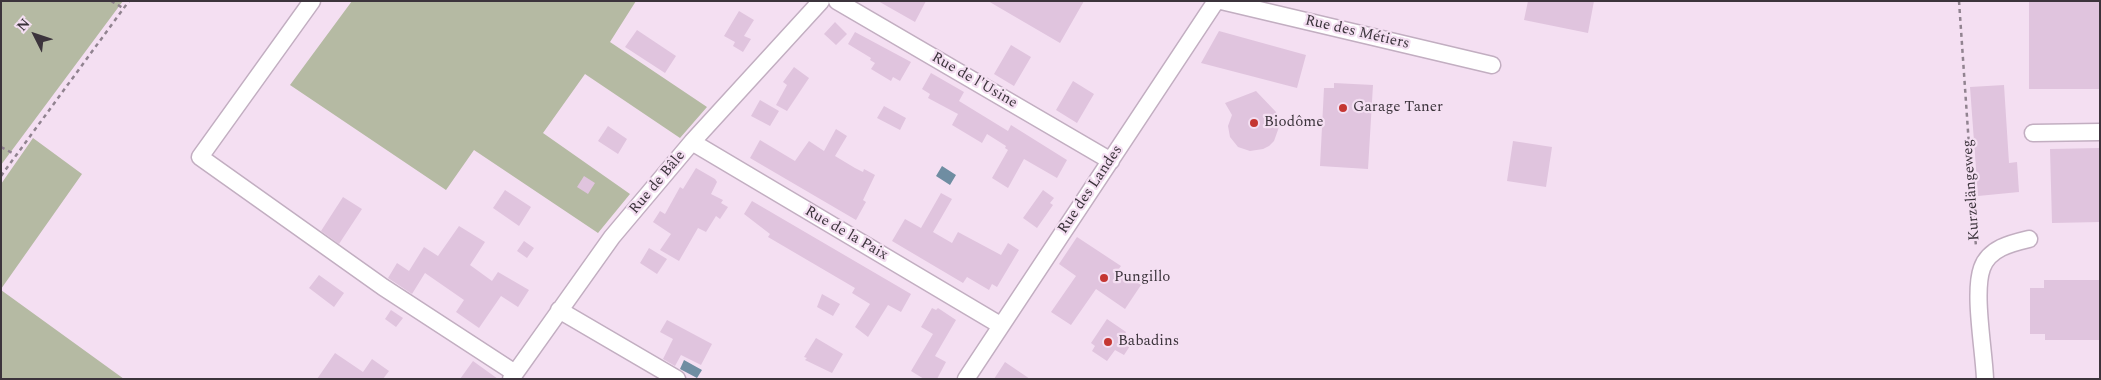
<!DOCTYPE html>
<html>
<head>
<meta charset="utf-8">
<style>
	body { margin:0 }
	#map { position:relative; width:2101px; height:380px; overflow:hidden; background:#f4dff2; font-family:Spectral,serif }
	canvas { display:block }
	.frame { position:absolute; inset:0; border:2px solid #3c343c; pointer-events:none }
	.north { position:absolute; left:10px; top:10px; width:50px; height:50px; -webkit-text-stroke:4px #f4dff2; paint-order:stroke; rotate:311deg; font-size:14px; font-weight:700; line-height:20px; text-align:center; color:#3c343c }
	.north::after { content:''; display:block; margin:auto; width:18px; height:22px; background:#3c343c; clip-path:polygon(50% 0,100% 100%,50% 72%,0 100%) }
</style>
</head>
<body>
<div id="map">
<canvas width="2101" height="380"></canvas>
<div class="frame"></div>
<div class="north">N</div>
</div>
<script>
const context = document.querySelector('canvas').getContext('2d');
context.lineJoin = 'round';
function paint(path, color) { context.fillStyle = color; context.fill(path, 'evenodd'); }
function stroke(path, color, width, dash) { context.strokeStyle = color; context.lineWidth = width; context.lineCap = dash ? 'butt' : 'round'; context.setLineDash(dash || []); context.stroke(path); }
function drawText(font, color, halo, rows, align = 'center') {
  context.font = font + ' Spectral,serif'; context.lineWidth = 4.5; context.setLineDash([]); context.textBaseline = 'middle'; context.strokeStyle = halo; context.fillStyle = color; for (const [text, x, y, turn = 0] of rows) {
    context.save(); context.translate(x, y); context.rotate((+turn || 0) * Math.PI / 180); context.textAlign = isNaN(turn) ? turn : align; if (halo) context.strokeText(text, 0, 0); context.fillText(text, 0, 0); context.restore();
  }
}
const green = new Path2D(`
	M1,1H123L1,165Z
	M352,1H636L610,42L707,107L680,138L585,74L543,133L630,194L598,233L474,150L446,190L290,85Z
	M33,138L82,174L1,289V184Z
	M1,290L124,379H1Z`);
const water = new Path2D(`
	M942,166L956,175L950,185L936,176Z
	M684,360L702,370L697,378L680,369Z`);
const building = new Path2D(`
	M878,1H926L915,22Z
	M988,1H1084L1060,43Z
	M1528,1H1594L1588,33L1524,20Z
	M2029,1H2100V89H2029Z
	M739,11L754,20L744,36L751,39L743,52L733,46L735,42L724,36Z
	M835,22L847,34L836,45L824,34Z
	M637,30L676,56L665,73L625,47Z
	M1219,31L1306,55L1297,88L1201,63Z
	M855,32L911,62L900,81L893,77L891,81L871,69L875,63L870,60L871,58L848,44Z
	M1011,45L1031,57L1014,86L994,74Z
	M794,67L809,78L787,111L776,105L787,85L783,82Z
	M931,73L964,92L959,101L1008,131L1011,125L1067,160L1057,178L1024,159L1008,188L992,178L1008,150L1005,148L1006,146L987,134L982,143L952,125L958,114L928,98L930,94L922,89Z
	M1073,81L1094,94L1077,123L1056,110Z
	M1334,83L1373,85L1368,169L1320,166L1324,88H1334Z
	M2004,85L2009,163L2017,162L2019,192L1978,196L1970,87Z
	M1256,91L1276,112L1279,127L1274,141L1269,146L1263,149L1250,151L1238,147L1230,137L1228,126L1232,115L1225,103Z
	M760,100L779,111L770,126L751,116Z
	M884,106L906,118L900,130L877,118Z
	M608,126L627,139L618,154L598,141Z
	M836,129L847,136L835,156L855,168L863,172L864,169L875,175L863,200L866,202L856,220L750,158L760,140L795,161L809,141L824,151Z
	M1513,141L1552,147L1546,187L1507,181Z
	M2100,148V222L2052,223L2050,149Z
	M696,168L715,179L717,182L711,194L723,200L721,203L728,207L720,219L716,216L706,232L698,228L679,261L660,250L671,234L653,222L660,211L665,214L680,187L683,189Z
	M584,176L595,183L588,194L577,187Z
	M505,190L531,207L519,226L493,208Z
	M1043,190L1054,198L1050,203L1053,205L1037,228L1023,218Z
	M941,193L952,199L933,232L952,243L958,232L1001,255L1008,243L1019,250L997,287L992,284L989,290L967,277L963,283L892,241L905,219L921,228Z
	M343,197L362,209L339,244L321,231Z
	M752,201L911,294L901,312L888,305L868,337L855,327L870,304L852,293L855,288L768,237L770,234L744,214Z
	M459,226L485,242L470,265L492,281L498,272L529,290L518,307L501,296L479,328L456,312L464,300L425,273L412,294L388,278L397,263L409,271L424,247L438,256Z
	M1077,237L1121,266L1118,270L1141,285L1125,309L1096,289L1071,325L1051,312L1076,276L1059,264Z
	M524,241L534,248L527,258L517,251Z
	M649,248L667,259L657,274L640,263Z
	M319,275L344,293L334,307L309,288Z
	M2044,280H2100V340H2045V334H2030V288H2044Z
	M822,294L840,304L833,316L817,307Z
	M932,308L936,310L938,308L956,320L935,356L946,362L937,379H924L911,371L933,334L921,327Z
	M391,310L403,318L396,327L385,319Z
	M1107,319L1126,332L1121,340L1130,346L1124,355L1115,350L1107,361L1092,351L1095,346L1091,343Z
	M667,320L712,344L701,365L681,355L675,366L663,359L673,339L660,332Z
	M816,338L843,354L832,373L805,360L807,358L804,357Z
	M335,353L363,372L372,359L389,371L383,379H317Z
	M473,361L498,379H460Z
	M1005,362L1030,379H994Z`);
const path = new Path2D(`
	M111,1L123,8
	M1959,1L1976,247
	M1,147L16,155
	M1,176L129,1`);
const minor = new Path2D(`
	M312,1L200,157L383,287L515,373
	M837,1L1111,161
	M1221,1L1492,65
	M2033,133L2100,132
	M692,142L1000,325
	M559,310L677,379
	M511,379L612,237L692,142L821,1
	M966,379L1216,1
	M1985,379C1984,350 1973,293 1982,268C1989,248 2012,243 2029,239`);
const markers = [
	[1343,108,5,"#c43632"],
	[1254,123,5,"#c43632"],
	[1104,278,5,"#c43632"],
	[1108,342,5,"#c43632"]
];
const streetNames = [
	["Rue des Métiers",1357,33,13],
	["Rue de l'Usine",974,81,30],
	["Rue de Bâle",658,183,-50],
	["Rue des Landes",1091,190,-56],
	["Kurzelängeweg",1972,190,-94],
	["Rue de la Paix",846,234,30]
];
const poiNames = [
	["Garage Taner",1353,108],
	["Biodôme",1264,123],
	["Pungillo",1114,278],
	["Babadins",1118,342]
];
paint(green, '#b5baa3');
paint(water, '#6f8da2');
paint(building, '#e0c4de');
stroke(minor, '#c2aec1', 19);
stroke(path, '#918390', 2.5, [4, 4]);
stroke(minor, '#fff', 16);
for (const [x, y, r, color] of markers) { const dot = new Path2D(); dot.arc(x, y, r, 0, 2 * Math.PI); context.fillStyle = color; context.fill(dot); stroke(dot, '#f4dff2', 2); }
drawText('15px', '#3c343c', '#f4dff2', streetNames);
drawText('15px', '#3c343c', '#f4dff2', poiNames, 'left');
</script>
</body>
</html>
